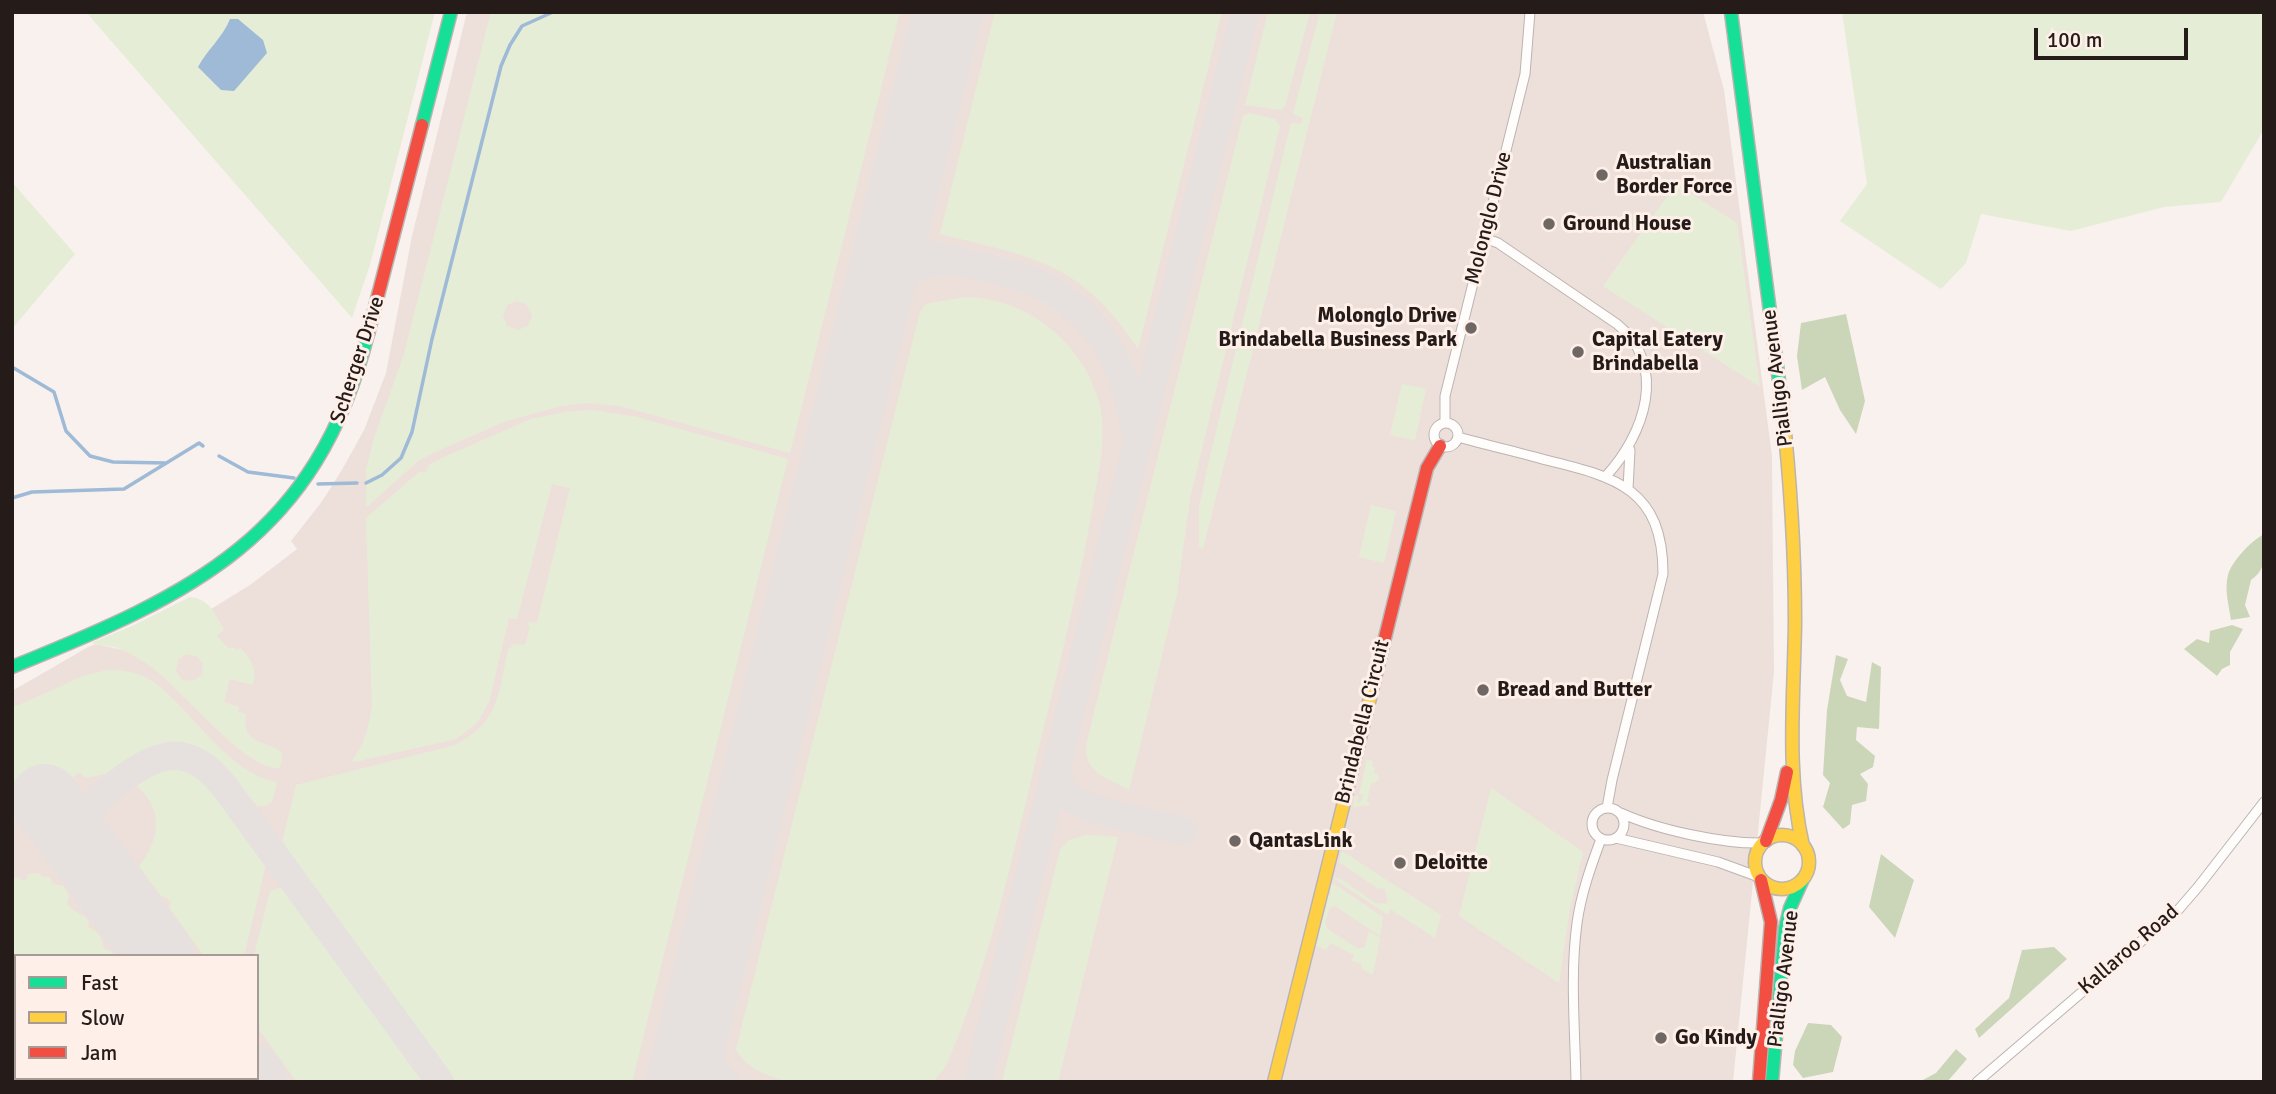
<!DOCTYPE html>
<html>
<head>
<meta charset="utf-8">
<style>
	body { margin:0 }
	#map { position:relative; width:2276px; height:1094px; overflow:hidden; background:#f9f1ee; font-family:Signika,sans-serif }
	canvas { display:block }
	.frame { position:absolute; inset:0; border:14px solid #251c19; pointer-events:none }
	.legend { position:absolute; left:14px; top:954px; width:245px; height:126px; box-sizing:border-box; background:#feefe9; border:2px solid #a79b96; margin:0; padding:9px 12px; list-style:none; font-size:21px; color:#251c19 }
	.legend li { display:flex; align-items:center; gap:14px; height:35px }
	.legend b { width:35px; border:2px solid #a79b96 }
	.scale { position:absolute; left:2034px; top:28px; width:154px; height:32px; box-sizing:border-box; border:4px solid #251c19; border-top:0; padding-left:9px; font-size:21px; line-height:24px; white-space:nowrap; color:#251c19; -webkit-text-stroke:5px #feefe9; paint-order:stroke }
</style>
</head>
<body>
<div id="map">
<canvas width="2276" height="1094"></canvas>
<div class="frame"></div>
<ul class="legend">
<li><b style="height:9px;background:#16e098"></b>Fast</li>
<li><b style="height:9px;background:#ffcf43"></b>Slow</li>
<li><b style="height:9px;background:#f24e42"></b>Jam</li>
</ul>
<div class="scale">100 m</div>
</div>
<script>
const context = document.querySelector('canvas').getContext('2d');
context.lineJoin = 'round';
function paint(path, color) { context.fillStyle = color; context.fill(path, 'evenodd'); }
function stroke(path, color, width, dash) { context.strokeStyle = color; context.lineWidth = width; context.lineCap = dash ? 'butt' : 'round'; context.setLineDash(dash || []); context.stroke(path); }
function drawText(font, color, halo, rows, align = 'center') {
  context.font = font + ' Signika,sans-serif'; context.lineWidth = 6; context.setLineDash([]); context.textBaseline = 'middle'; context.strokeStyle = halo; context.fillStyle = color; for (const [text, x, y, turn = 0] of rows) {
    context.save(); context.translate(x, y); context.rotate((+turn || 0) * Math.PI / 180); context.textAlign = isNaN(turn) ? turn : align; if (halo) context.strokeText(text, 0, 0); context.fillText(text, 0, 0); context.restore();
  }
}
const built = new Path2D(`
	M467,12H1703L1724,90L1772,456L1774,672L1733,1082H12V691L88,647L96,644L123,650L198,617L250,585L297,549L291,541L323,500L343,468L364,430L386,373L412,236ZM16,956H257V1078H16Z`);
const green = new Path2D(`
	M86,12H435L370,265L352,318Z
	M491,12H900L790,453L620,406L590,403L561,406L506,421L433,453L418,461L368,506L366,505V470L373,441L404,354ZM517,301L527,305L532,315L528,326L518,330L507,326L503,316L507,305Z
	M995,12H1222L1138,349C1080,261 1035,258 940,234Z
	M1268,12H1310L1285,106L1281,110L1245,105Z
	M1320,12H1337L1203,549L1199,547V508L1208,465L1291,123L1301,124L1303,118L1293,114Z
	M1842,12H2264V129L2221,202L2164,207L2071,231L1981,214L1966,263L1941,289L1840,221L1867,184Z
	M1249,113L1275,119L1280,126L1190,498L1177,594L1129,790C1105,776 1082,773 1087,741L1243,116Z
	M12,182L75,254L12,329Z
	M1676,184L1737,223L1760,387L1603,286Z
	M965,297C1026,299 1080,339 1098,399C1108,433 1099,470 1093,504C1081,574 1065,642 1048,710C1018,829 995,953 946,1066L933,1082H790C769,1076 746,1070 736,1049L920,312L926,304Z
	M1402,384L1426,389L1415,440L1390,435Z
	M593,410L637,417L788,459L632,1082H456L285,847L283,839L296,785L452,746C499,724 498,696 508,650L514,644L525,645L530,627L528,626L529,622L537,623L570,488L552,484L517,619L509,618L489,702L477,723L456,739L354,762L352,761C365,743 369,727 372,705L366,518L419,472H426L429,465L444,457L531,419L565,412Z
	M1371,505L1396,511L1384,563L1359,557Z
	M190,597C210,599 215,614 224,630L217,636L229,649L233,647L237,650L240,648C252,660 257,668 253,685L230,679L224,702L239,707L238,712L246,714C241,746 265,739 281,752L282,760L279,768C246,771 180,687 150,666C140,659 129,652 117,648C109,645 99,646 91,643L134,625ZM186,654L197,656L203,664L202,675L193,681L182,680L176,671L178,660Z
	M108,670C122,670 136,672 149,679C160,685 169,695 178,704C205,731 238,776 277,782L272,802L265,806H257L218,759L202,749L184,744L158,745L145,749L110,773L85,778L80,772L14,818L12,706L19,705L83,676Z
	M1367,760L1373,761L1372,767L1375,768L1374,773L1379,776V780L1371,784L1367,801L1370,805L1353,807L1355,796L1358,795L1357,803L1361,802L1363,794H1359Z
	M166,765H184L204,775L267,860L244,956H204L170,909L171,902L166,897L161,896L139,866C161,838 164,809 135,784L144,774Z
	M1491,788L1583,852L1570,908L1559,983L1459,916Z
	M1086,835L1118,837L1058,1082H1002L1060,850L1069,840Z
	M1342,851L1441,915L1435,938L1390,909L1388,915L1334,879L1335,878L1341,879L1375,903L1385,904L1388,901L1385,889L1377,888L1339,862Z
	M38,873L44,877H50L53,884L63,886L69,895L67,904C73,912 83,914 89,921L88,926C93,931 98,931 101,938C102,942 102,945 105,950L111,951L115,956H16V1039L12,1034V879L17,877L23,881L27,879L28,874Z
	M1334,884L1383,917L1380,936L1335,906L1329,909L1325,923L1328,929L1358,949L1365,947L1369,931L1380,938L1373,975L1361,968L1362,964L1352,961L1354,955L1331,943L1326,950L1315,945L1328,895H1331L1330,885Z
	M279,888L288,889L430,1082H297L259,1030L260,1025L257,1023V956H254L270,891Z
	M45,1078H204L207,1082H47Z`);
const forest = new Path2D(`
	M1846,314L1865,401L1856,434L1840,410L1825,377L1802,390L1797,356L1801,323Z
	M2264,534C2264,552 2268,569 2251,580L2245,605L2250,617L2231,620C2229,606 2224,589 2228,575C2232,561 2251,541 2264,534Z
	M2232,625L2243,629L2230,652V665L2222,669L2217,676L2184,649L2197,639L2209,643L2210,631Z
	M1836,655L1848,659L1840,680L1847,696L1866,702L1872,662L1881,667L1879,729L1857,727L1856,740L1875,756L1873,767L1860,774L1868,784L1866,801L1852,805L1850,824L1843,829L1823,807L1830,783L1823,775L1827,710Z
	M1881,854L1914,880L1895,938L1869,907Z
	M2054,947L2067,959L1979,1038L1975,1029L2009,998L2022,950Z
	M1808,1023L1831,1025L1842,1037L1833,1072L1803,1078L1793,1065L1795,1051Z
	M1956,1049L1967,1059L1947,1082H1919L1936,1073Z`);
const water = new Path2D(`
	M230,19H238L263,40L267,53L234,91L221,90L198,67C207,50 223,37 230,19Z`);
const stream = new Path2D(`
	M12,367L54,392L66,431L90,456L113,462L166,463
	M219,456L248,472L294,478
	M366,483L382,475L401,458L412,432L432,339L501,66L510,45L522,26L553,12
	M318,484L357,483
	M12,498L32,492L124,489L199,443L203,446`);
const taxiway = new Path2D(`
	M890,244C921,252 952,260 984,267C1007,274 1033,278 1054,292C1104,322 1130,378 1135,435
	M872,314C886,283 912,262 946,261
	M1057,764C1057,776 1059,786 1067,795C1082,811 1159,824 1183,831
	M84,851C75,816 91,804 116,784C160,749 191,742 227,790L440,1082
	M697,1018C700,1043 707,1064 725,1082
	M978,1082L1245,12`);
const runway = new Path2D(`
	M45,799L160,956
	M249,1078L252,1082
	M681,1082L948,12`);
const street = new Path2D(`
	M1484,238L1498,243L1617,324C1669,366 1644,435 1606,476
	M1445,422V396L1525,74L1530,12
	M1434 435a12 12 0 1 1 24 0a12 12 0 1 1-24 0Z
	M1458,437C1487,445 1517,452 1546,460C1616,477 1663,489 1663,574L1612,780L1607,808
	M1628,489L1630,450
	M1592 824a16 16 0 1 1 32 0a16 16 0 1 1-32 0Z
	M1621,813C1658,830 1723,844 1763,843
	M1616,838L1718,862L1759,877
	M1576,1082C1575,1029 1570,975 1577,923C1581,894 1591,866 1601,839
	M1977,1082L2179,909L2198,887L2264,802`);
const fast = new Path2D(`
	M1731,12L1782,404
	M422,125L451,12
	M12,667C192,594 316,538 368,334
	M1772,1082L1785,929L1790,908L1803,879`);
const slow = new Path2D(`
	M1782,404C1790,477 1795,550 1795,623C1794,697 1786,773 1803,846
	M1755 862a27 27 0 1 1 54 0a27 27 0 1 1-54 0Z
	M1274,1082L1375,678`);
const jam = new Path2D(`
	M368,334L422,125
	M1375,678L1427,468L1440,446
	M1766,841L1781,800L1787,772
	M1759,1082L1771,922L1761,880`);
const markers = [
	[1602,175,7,"#6f6764"],
	[1549,224,7,"#6f6764"],
	[1471,328,7,"#6f6764"],
	[1578,352,7,"#6f6764"],
	[1483,690,7,"#6f6764"],
	[1235,841,7,"#6f6764"],
	[1400,863,7,"#6f6764"],
	[1661,1038,7,"#6f6764"]
];
const poiNames = [
	["Australian",1616,163],
	["Border Force",1616,187],
	["Ground House",1563,224],
	["Molonglo Drive",1457,316,"right"],
	["Brindabella Business Park",1457,340,"right"],
	["Capital Eatery",1592,340],
	["Brindabella",1592,364],
	["Bread and Butter",1497,690],
	["QantasLink",1249,841],
	["Deloitte",1414,863],
	["Go Kindy",1675,1038]
];
const streetNames = [
	["Molonglo Drive",1489,218,-76],
	["Scherger Drive",358,360,-72],
	["Pialligo Avenue",1778,378,-97],
	["Brindabella Circuit",1363,722,-76],
	["Kallaroo Road",2129,950,-41],
	["Pialligo Avenue",1784,979,-83]
];
paint(built, '#ede0da');
paint(green, '#e6edd7');
paint(forest, '#cbd6b9');
paint(water, '#9ebad6');
stroke(stream, '#9ebad6', 3.5);
stroke(taxiway, '#e6e0de', 28);
stroke(runway, '#e6e0de', 70);
stroke(street, '#bbb4b1', 11);
stroke(fast, '#bbb4b1', 15);
stroke(slow, '#bbb4b1', 15);
stroke(jam, '#bbb4b1', 15);
stroke(street, '#fefdfc', 9);
stroke(fast, '#16e098', 12);
stroke(slow, '#ffcf43', 12);
stroke(jam, '#f24e42', 12);
for (const [x, y, r, color] of markers) { const dot = new Path2D(); dot.arc(x, y, r, 0, 2 * Math.PI); context.fillStyle = color; context.fill(dot); stroke(dot, '#feefe9', 2.5); }
drawText('bold 21px', '#251c19', '#feefe9', poiNames, 'left');
drawText('21px', '#251c19', '#feefe9', streetNames);
</script>
</body>
</html>
